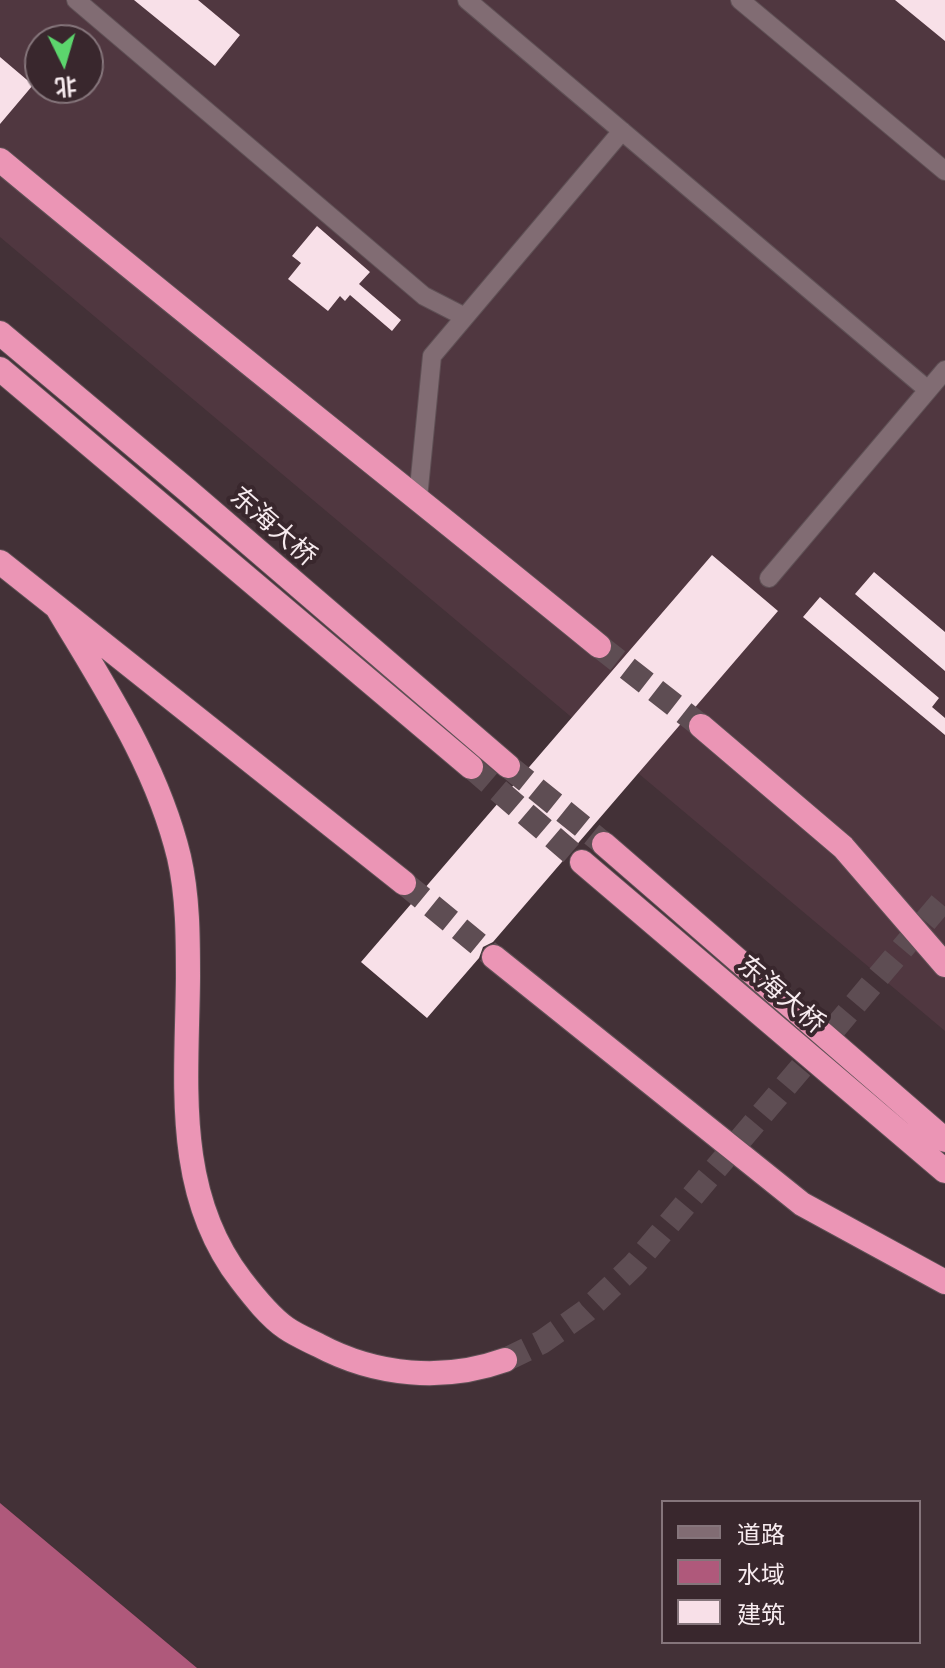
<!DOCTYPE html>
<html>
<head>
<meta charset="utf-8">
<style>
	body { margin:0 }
	#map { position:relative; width:945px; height:1668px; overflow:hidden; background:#433137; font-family:Rubik,"Noto Sans SC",sans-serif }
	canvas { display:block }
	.legend { position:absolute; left:661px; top:1500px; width:260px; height:144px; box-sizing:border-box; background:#39272d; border:2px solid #85757b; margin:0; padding:10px 14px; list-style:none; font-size:24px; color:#f7ebef }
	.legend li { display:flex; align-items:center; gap:16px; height:40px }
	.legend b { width:40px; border:2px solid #85757b }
	.north { position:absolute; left:24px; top:24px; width:80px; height:80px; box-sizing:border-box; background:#39272d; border:2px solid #85757b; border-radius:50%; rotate:175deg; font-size:22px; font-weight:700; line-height:32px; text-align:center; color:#f7ebef }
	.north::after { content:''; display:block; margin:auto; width:28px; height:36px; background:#5cd56d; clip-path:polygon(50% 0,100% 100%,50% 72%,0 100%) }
</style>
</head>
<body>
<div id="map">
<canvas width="945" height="1668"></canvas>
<ul class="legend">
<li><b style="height:10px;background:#816c73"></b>道路</li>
<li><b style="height:22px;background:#af597b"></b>水域</li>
<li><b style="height:22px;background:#f8e0e8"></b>建筑</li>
</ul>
<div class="north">北</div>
</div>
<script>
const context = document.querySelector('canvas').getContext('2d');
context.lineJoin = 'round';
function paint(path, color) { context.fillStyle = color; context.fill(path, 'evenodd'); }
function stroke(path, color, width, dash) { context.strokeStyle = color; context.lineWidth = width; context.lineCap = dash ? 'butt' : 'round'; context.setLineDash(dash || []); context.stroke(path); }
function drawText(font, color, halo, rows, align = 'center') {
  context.font = font + ' Rubik,"Noto Sans SC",sans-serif'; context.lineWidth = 8; context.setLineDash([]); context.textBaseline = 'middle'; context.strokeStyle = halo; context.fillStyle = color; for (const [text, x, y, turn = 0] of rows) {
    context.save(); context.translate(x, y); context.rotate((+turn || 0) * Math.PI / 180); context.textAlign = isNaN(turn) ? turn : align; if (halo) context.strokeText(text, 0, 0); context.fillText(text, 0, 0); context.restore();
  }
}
const built = new Path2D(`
	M0,0H945V1031L0,237ZM40,40H88V88H40Z`);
const water = new Path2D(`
	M0,1503L197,1668H0Z`);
const building = new Path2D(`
	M134,0H198L240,35L215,66Z
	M895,0H945V41Z
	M0,57L33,85L0,124Z
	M317,226L370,272L359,284L401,320L392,331L350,295L345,301L340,296L328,311L288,279L301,263L292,256Z
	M712,555L778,611L493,942L483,947L479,958L427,1018L361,962Z
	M874,572L945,632V671L855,594Z
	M820,597L939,698L932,707L945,718V735L803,617Z`);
const highwayTunnel = new Path2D(`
	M599,646L701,726
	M508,766L604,844
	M471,767L582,862
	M404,883L494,957
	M505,1360L542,1342L586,1311L634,1265L945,898`);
const minor = new Path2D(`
	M76,0L424,296L465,317
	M467,0L928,390
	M740,0L945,171
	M418,498L432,356L622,131
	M769,578L945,370`);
const highway = new Path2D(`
	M0,160C198,325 400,483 599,646
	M0,333L187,490L508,766
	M0,369L471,767
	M0,562L404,883
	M58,609C105,688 157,766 179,857C188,896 188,938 188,978C187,1082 173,1192 241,1280C254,1297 269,1316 286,1328C296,1335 308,1340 318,1345C376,1376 444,1382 505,1360
	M701,726L843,847L945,965
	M604,844L945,1140
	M582,862L945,1171
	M494,957L802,1204L945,1282`);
const streetNames = [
	["东海大桥",273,527,41],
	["东海大桥",781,995,40]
];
paint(built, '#503740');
paint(water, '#af597b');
paint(building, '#f8e0e8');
stroke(highwayTunnel, '#5e4d53', 24, [24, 12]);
stroke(minor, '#5f5055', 20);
stroke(highway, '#5f5055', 26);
stroke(minor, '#816c73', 18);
stroke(highway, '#eb95b5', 24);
drawText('26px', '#f7ebef', '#39272d', streetNames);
</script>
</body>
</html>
